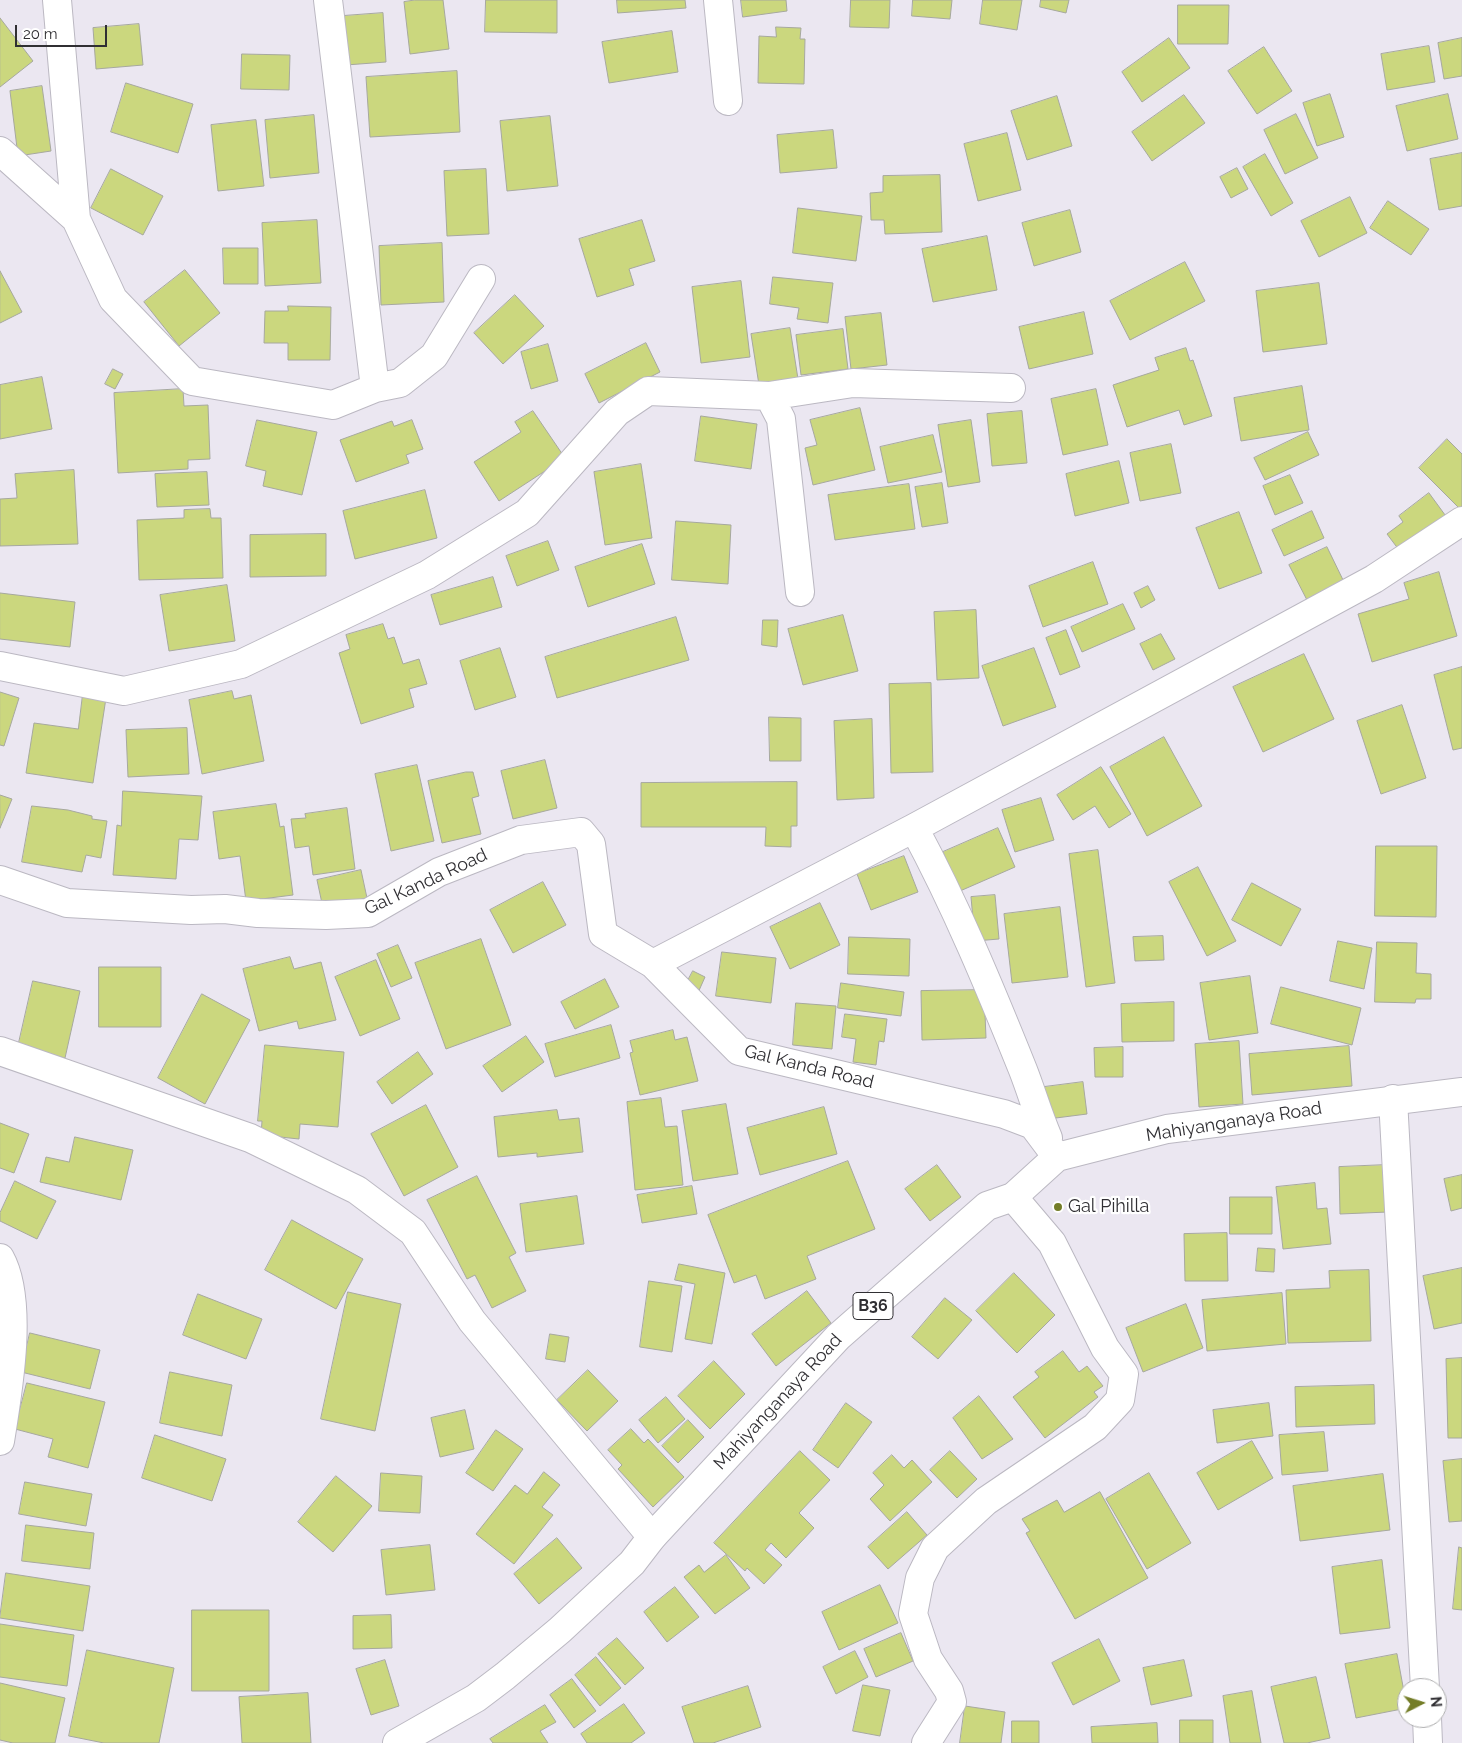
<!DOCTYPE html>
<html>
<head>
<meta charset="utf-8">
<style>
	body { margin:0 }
	#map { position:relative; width:1462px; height:1743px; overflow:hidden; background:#ebe7f1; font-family:Raleway,sans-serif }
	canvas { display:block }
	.north { position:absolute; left:1397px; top:1678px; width:50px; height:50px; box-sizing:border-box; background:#fff; border:1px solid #acacad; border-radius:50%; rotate:85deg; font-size:14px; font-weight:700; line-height:20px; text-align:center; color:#302f33 }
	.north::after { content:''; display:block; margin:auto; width:18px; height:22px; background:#747d28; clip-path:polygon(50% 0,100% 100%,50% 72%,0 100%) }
	.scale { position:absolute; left:15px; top:25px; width:92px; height:22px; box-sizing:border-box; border:2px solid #302f33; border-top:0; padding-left:6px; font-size:15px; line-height:18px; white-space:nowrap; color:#302f33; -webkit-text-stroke:4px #fff; paint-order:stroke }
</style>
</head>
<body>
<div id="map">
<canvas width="1462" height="1743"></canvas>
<div class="north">N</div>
<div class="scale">20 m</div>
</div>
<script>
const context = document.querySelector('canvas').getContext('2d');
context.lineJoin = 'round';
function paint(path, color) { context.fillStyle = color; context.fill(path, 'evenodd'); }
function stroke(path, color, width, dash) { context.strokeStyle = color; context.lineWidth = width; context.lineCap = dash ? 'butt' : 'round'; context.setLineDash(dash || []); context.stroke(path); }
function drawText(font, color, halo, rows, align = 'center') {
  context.font = font + ' Raleway,sans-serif'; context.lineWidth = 4.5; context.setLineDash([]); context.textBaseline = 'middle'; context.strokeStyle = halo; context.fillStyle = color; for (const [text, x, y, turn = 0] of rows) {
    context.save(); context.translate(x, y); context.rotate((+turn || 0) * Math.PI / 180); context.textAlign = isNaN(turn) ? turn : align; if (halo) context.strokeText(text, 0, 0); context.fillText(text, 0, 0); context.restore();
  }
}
const building = new Path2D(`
	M415,0H443L449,49L410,54L404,2Z
	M486,0H557V33L485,32Z
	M617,0H685L686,8L618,13Z
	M741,0H786L787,11L743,17Z
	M851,0H890L889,28L850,27Z
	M913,0H952L950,19L912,16Z
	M983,0H1022L1017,30L980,24Z
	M1041,0H1069L1066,13L1040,7Z
	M1178,5H1229L1228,44H1178Z
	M383,13L386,62L346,65L343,16Z
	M0,18L33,61L0,87Z
	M139,24L143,65L96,69L93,28Z
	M776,27L801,28L800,39H805L804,84L758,83L759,36L776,37Z
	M672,31L678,72L609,83L602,42Z
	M1169,38L1190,68L1142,102L1122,72Z
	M1462,38V76L1444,79L1438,43Z
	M1429,46L1435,82L1387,90L1381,54Z
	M1264,47L1292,91L1257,114L1228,71Z
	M242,54L290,55L289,90L241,89Z
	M457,71L460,132L370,137L366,77Z
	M126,83L193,104L178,153L111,132Z
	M42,86L51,151L18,156L10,91Z
	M1330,94L1344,137L1317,146L1303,103Z
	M1448,94L1458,139L1407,151L1396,106Z
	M1184,95L1205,123L1152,161L1132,132Z
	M1057,96L1072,146L1027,160L1011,111Z
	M1296,114L1318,158L1285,174L1264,130Z
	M314,115L319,173L270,178L265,120Z
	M550,116L558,186L507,191L500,121Z
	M256,120L264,186L218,191L211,125Z
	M833,130L837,168L780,173L777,135Z
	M1007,133L1021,190L978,201L964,144Z
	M1462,153V206L1439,210L1430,159Z
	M1265,154L1293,203L1271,216L1243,167Z
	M1237,168L1248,189L1231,198L1220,177Z
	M111,169L163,196L143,235L91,208Z
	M486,169L489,234L447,236L444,171Z
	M940,175L942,232L885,234L884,220H871L870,193L883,192V176Z
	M1350,197L1367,233L1319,257L1301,221Z
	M1388,201L1429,229L1411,255L1370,228Z
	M798,208L862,216L856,261L793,253Z
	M1070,210L1081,252L1034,266L1022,223Z
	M317,220L321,283L265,286L262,223Z
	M642,220L655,261L629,269L634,285L597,297L579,239Z
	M987,236L997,290L933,302L922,249Z
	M442,243L444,302L381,305L379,246Z
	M223,248H258V284H224Z
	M1185,262L1205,301L1130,340L1110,301Z
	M185,270L220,313L179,346L144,302Z
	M0,271L22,312L0,323Z
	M773,277L833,283L828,323L797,319L799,308L770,304Z
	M741,281L750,357L701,363L692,287Z
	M1319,283L1327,344L1263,352L1256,291Z
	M515,295L544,326L503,364L474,333Z
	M288,306L331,307L330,360H288V343H264L265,311H288Z
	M1084,312L1093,354L1029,369L1019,327Z
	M881,313L887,365L851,369L845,317Z
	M790,328L798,379L759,385L751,334Z
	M843,329L848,369L801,375L796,335Z
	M646,343L660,372L599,403L585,374Z
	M548,344L558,381L531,389L521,352Z
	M1186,348L1190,361L1193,360L1212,416L1184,425L1179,410L1127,427L1113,385L1159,370L1155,358Z
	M113,369L123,374L115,389L105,384Z
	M42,377L52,429L0,439V385Z
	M1302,386L1309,430L1241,441L1234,398Z
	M183,389L184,406L208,405L210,459L188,460V469L118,473L114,393Z
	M1096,389L1108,445L1063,455L1051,399Z
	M860,408L875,470L813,485L805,448L817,445L810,420Z
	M533,411L565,458L499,501L474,462L521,432L515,422Z
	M1022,411L1027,463L992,466L987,414Z
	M701,416L757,424L751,469L695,461Z
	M257,420L317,432L302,495L263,486L266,471L246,466Z
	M412,420L423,449L406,455L409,463L356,482L340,440L392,421L394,426Z
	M971,420L980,482L948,487L938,425Z
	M1308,432L1319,455L1265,480L1254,458Z
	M933,435L942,472L888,483L880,447Z
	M1447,439L1462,454V506L1460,509L1419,468Z
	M1171,444L1181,493L1140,501L1130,453Z
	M1119,461L1129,503L1075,516L1066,474Z
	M641,464L652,538L605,545L594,472Z
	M74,470L78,544L0,546V499L17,498L15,474Z
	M207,472L209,505L157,507L155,474Z
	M1290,475L1303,503L1275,515L1263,486Z
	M942,483L948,523L922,527L915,487Z
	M909,484L915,529L835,540L828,495Z
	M425,490L437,538L355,559L343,511Z
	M1429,493L1448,519L1402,554L1387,534L1403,522L1399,516Z
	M210,509L211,518H221L223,578L139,580L137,520L184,518V510Z
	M1312,511L1324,538L1284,556L1272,530Z
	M1239,512L1262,573L1219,589L1196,528Z
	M676,521L731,525L728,584L672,580Z
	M326,534V576L250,577V535Z
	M548,541L559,570L517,586L506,556Z
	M642,544L655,584L588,607L575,567Z
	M1327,547L1345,584L1308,602L1289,565Z
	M1093,562L1108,604L1043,627L1029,586Z
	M1439,572L1457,636L1372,662L1358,614L1409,599L1404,583Z
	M493,577L502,607L440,625L431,595Z
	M227,585L235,641L169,651L160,595Z
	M1148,586L1155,600L1141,608L1134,593Z
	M0,593L75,602L70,647L0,639Z
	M1123,604L1135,629L1082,652L1071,627Z
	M976,610L979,678L937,680L934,612Z
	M843,615L858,671L803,685L788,629Z
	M676,617L689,660L557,698L545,657Z
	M763,620H778L777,647L762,645Z
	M383,624L388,639L394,637L403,664L419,659L427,684L409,689L414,707L361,724L339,653L350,649L346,635Z
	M1066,630L1080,667L1060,675L1046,638Z
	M1161,634L1175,659L1153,670L1140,644Z
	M500,648L516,697L475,710L460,661Z
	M1034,648L1056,707L1003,726L982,666Z
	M1304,654L1334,719L1263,752L1233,687Z
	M1462,667V748L1453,750L1434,675Z
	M931,683L933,772L891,773L889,684Z
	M232,691L234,699L251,695L264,761L202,774L189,700Z
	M0,692L19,698L4,746L0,745Z
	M83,694L106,698L93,783L26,773L34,723L78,729Z
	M1402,705L1426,778L1381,794L1357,721Z
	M769,717L801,718V761H770Z
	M872,719L874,798L837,800L834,721Z
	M187,728L189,774L128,777L126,730Z
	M1164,737L1202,806L1147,836L1110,767Z
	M545,760L557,808L513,819L501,771Z
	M417,765L434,841L391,851L375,774Z
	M1101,767L1131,814L1109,828L1095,806L1073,820L1057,795Z
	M466,772H473L479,796L472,798L481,834L442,843L428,781Z
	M797,782V826H791V847L765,846L766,827H641V783Z
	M123,791L202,796L198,840L179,839L176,879L113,875L117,825L121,826Z
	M0,795L12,799L0,828Z
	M1041,798L1054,840L1015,852L1002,810Z
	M276,804L280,827L284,826L293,895L246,901L240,856L219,859L213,812Z
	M32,806L68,810L92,816V819L107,821L101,858L86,855L82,872L22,862Z
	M347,808L355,869L313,875L309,846L295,848L291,819L306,818L305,814Z
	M998,828L1015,867L960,891L943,852Z
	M1376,846H1437L1436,917L1375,916Z
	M1098,850L1115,983L1086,987L1069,854Z
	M904,856L918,892L871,910L857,874Z
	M1198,867L1236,941L1207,956L1169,882Z
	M361,870L367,898L323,908L317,880Z
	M543,882L566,925L513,953L490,910Z
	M1252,883L1301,909L1281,946L1232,920Z
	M995,895L999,939L975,941L971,897Z
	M820,903L840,945L790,969L770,927Z
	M1060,907L1068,977L1012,983L1004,914Z
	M1163,936L1164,960L1135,961L1133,937Z
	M849,937L910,939L909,976L848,974Z
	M481,939L511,1025L446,1049L415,963Z
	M1338,941L1372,948L1364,989L1330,981Z
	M1377,942L1417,943L1416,973L1431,974V999H1416L1415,1003L1375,1002Z
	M398,945L412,978L391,987L377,954Z
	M722,952L776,958L771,1003L716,996Z
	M290,957L294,969L321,962L336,1020L299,1029L297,1021L259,1031L243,969Z
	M376,960L400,1019L360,1036L335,977Z
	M99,967H161V1027H99Z
	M693,971L705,977L697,995L684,988Z
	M1250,976L1258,1033L1209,1040L1200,983Z
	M605,979L619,1007L575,1029L561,1002Z
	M33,981L80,991L65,1058L18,1047Z
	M841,983L904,992L901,1016L838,1008Z
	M1281,987L1361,1008L1352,1045L1271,1024Z
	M984,990L986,1038L922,1040L921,991Z
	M202,994L250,1020L205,1104L158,1078Z
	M1174,1002V1041L1122,1042L1121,1004Z
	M796,1003L836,1006L832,1049L793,1045Z
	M845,1014L887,1019L884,1042L879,1041L876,1065L853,1062L856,1039L842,1037Z
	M611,1025L620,1058L555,1077L545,1044Z
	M673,1030L675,1040L687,1037L698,1081L640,1095L630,1053L633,1052L630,1041Z
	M526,1036L544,1062L502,1092L483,1066Z
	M1239,1041L1243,1104L1199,1107L1195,1044Z
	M265,1045L344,1052L338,1127L300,1124L299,1139L261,1135L262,1121H258Z
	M1349,1046L1352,1086L1252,1095L1249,1054Z
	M1123,1047V1077H1095L1094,1048Z
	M418,1052L433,1074L392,1104L377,1082Z
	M1083,1082L1087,1114L1048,1119L1044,1087Z
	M661,1098L665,1127L677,1126L683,1185L635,1190L627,1102Z
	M726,1104L738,1174L693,1181L682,1111Z
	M426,1105L458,1167L404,1196L371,1134Z
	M824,1107L837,1154L760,1175L747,1128Z
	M557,1110L559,1120L579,1118L583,1152L537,1157V1153L498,1157L494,1117Z
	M0,1123L29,1134L14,1173L0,1168Z
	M75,1137L133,1150L121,1200L40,1182L46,1157L69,1162Z
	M848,1161L875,1229L807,1256L816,1279L765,1299L756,1275L734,1283L708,1215Z
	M937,1165L961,1197L930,1221L905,1189Z
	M1386,1165L1388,1212L1340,1214L1339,1167Z
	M1462,1175V1208L1451,1211L1444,1179Z
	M477,1176L516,1253L509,1257L526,1291L492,1308L475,1275L467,1279L427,1200Z
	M15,1181L56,1201L37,1239L0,1221V1213Z
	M1315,1183L1317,1209L1327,1208L1331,1244L1283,1249L1276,1187Z
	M692,1186L697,1214L642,1223L637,1195Z
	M577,1196L584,1244L526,1252L520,1204Z
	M1230,1197H1272V1234H1230Z
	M292,1220L363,1259L336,1309L265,1270Z
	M1227,1233L1228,1281H1185L1184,1234Z
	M1258,1248L1275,1249L1274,1272L1256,1271Z
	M679,1264L725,1273L712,1344L685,1339L695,1284L675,1280Z
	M1462,1268V1323L1434,1329L1423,1276Z
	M1369,1270L1371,1341L1288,1343L1286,1290L1330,1288L1329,1271Z
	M1014,1273L1055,1315L1017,1353L976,1311Z
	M649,1281L682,1286L672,1352L640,1347Z
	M807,1291L831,1323L776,1366L752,1334Z
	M348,1292L401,1304L375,1431L321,1419Z
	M1282,1293L1286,1344L1207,1351L1202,1300Z
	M198,1294L262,1319L246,1359L183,1335Z
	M945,1298L972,1320L938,1359L912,1337Z
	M1186,1304L1203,1348L1143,1372L1126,1328Z
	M30,1333L100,1350L90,1389L21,1372Z
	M550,1334L569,1337L565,1362L546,1359Z
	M1063,1351L1079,1372L1087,1366L1103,1386L1094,1392L1098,1397L1045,1438L1013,1397L1039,1377L1035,1372Z
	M1462,1358V1438H1448L1446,1359Z
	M714,1361L745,1394L710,1429L678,1396Z
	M588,1370L618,1401L587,1431L557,1400Z
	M170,1372L232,1385L222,1436L160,1423Z
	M27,1383L105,1402L88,1468L48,1457L53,1439L15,1429Z
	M1374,1385L1375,1424L1296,1427L1295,1387Z
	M979,1396L1013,1439L982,1459L953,1418Z
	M666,1397L685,1419L658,1443L639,1420Z
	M846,1403L872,1422L838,1468L813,1450Z
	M1269,1403L1273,1436L1217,1443L1213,1410Z
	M465,1410L474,1449L440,1457L431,1418Z
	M688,1420L704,1437L678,1463L662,1446Z
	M631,1429L644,1443L648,1439L684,1477L653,1507L618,1469L622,1465L608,1450Z
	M496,1430L523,1449L493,1491L466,1473Z
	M1324,1432L1328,1471L1282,1475L1279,1435Z
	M155,1435L226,1459L212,1501L142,1478Z
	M1252,1441L1273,1478L1218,1510L1197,1473Z
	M800,1451L830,1480L799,1513L814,1528L786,1558L771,1543L765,1550L782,1565L764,1584L747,1568L745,1571L714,1543Z
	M950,1451L977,1479L957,1498L930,1470Z
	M892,1455L904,1468L912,1460L932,1482L890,1521L870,1499L884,1485L873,1473Z
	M1462,1459V1521L1449,1522L1443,1461Z
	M544,1472L560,1485L542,1507L553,1515L514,1564L476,1534L515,1485L527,1494Z
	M381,1473L422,1476L420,1513L379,1511Z
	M1149,1473L1191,1543L1147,1569L1106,1499Z
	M1383,1474L1390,1530L1300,1541L1293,1486Z
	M336,1476L372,1506L333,1552L298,1522Z
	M25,1482L92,1494L86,1526L19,1514Z
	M1100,1492L1148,1578L1075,1619L1026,1533L1030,1531L1022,1519L1057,1500L1064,1512Z
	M907,1512L927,1535L888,1569L868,1547Z
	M26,1525L94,1533L90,1569L22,1561Z
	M557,1538L582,1568L539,1604L514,1574Z
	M430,1545L435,1590L386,1595L381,1550Z
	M1459,1547L1462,1548V1610L1453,1609Z
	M726,1555L750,1588L715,1614L684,1577L699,1565L704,1572Z
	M1382,1560L1390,1628L1340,1634L1332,1567Z
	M6,1573L90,1586L83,1631L0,1618Z
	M880,1585L898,1623L839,1650L822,1612Z
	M675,1587L699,1617L667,1642L644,1612Z
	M192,1610H269V1691H192Z
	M391,1615L392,1648L353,1649V1616Z
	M0,1624L74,1635L67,1686L0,1677Z
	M901,1633L913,1661L876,1677L864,1649Z
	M617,1638L644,1668L625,1685L598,1654Z
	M1099,1639L1120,1681L1073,1705L1052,1663Z
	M87,1650L174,1668L159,1743H104L69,1736Z
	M855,1651L868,1677L836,1694L823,1667Z
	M1397,1654L1407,1708L1356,1718L1345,1664Z
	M596,1657L621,1688L600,1706L575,1675Z
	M385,1660L399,1706L371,1715L356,1669Z
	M1184,1660L1192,1696L1151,1705L1143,1668Z
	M1316,1677L1330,1738L1307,1743H1284L1271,1687Z
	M572,1679L596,1711L574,1728L550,1695Z
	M0,1683L65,1698L55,1743H13L0,1740Z
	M863,1685L890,1690L880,1736L853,1731Z
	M748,1686L761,1727L713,1743H694L682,1707Z
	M1252,1691L1261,1743H1230L1223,1696Z
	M308,1693L311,1743H242L239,1697Z
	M624,1704L645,1733L631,1743H587L581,1734Z
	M545,1705L556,1722L540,1731L548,1743H493L490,1739Z
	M965,1706L1005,1712L1001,1743H960Z
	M1180,1720H1213V1743H1180Z
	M1012,1721H1039V1743H1012Z
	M1157,1723L1158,1743H1092L1091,1727Z`);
const minor = new Path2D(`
	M57,0L76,219
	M718,0L728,101
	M0,151L76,219L113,299L192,381L333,405L375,388L328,0
	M375,388L400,383L434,356L481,279
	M769,396L781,419L800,592
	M0,666L124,691L241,664L427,575L527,513L617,412L648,391L769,396L853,383L1011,388
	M914,828C956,906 990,988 1023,1070C1032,1093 1038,1115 1048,1138
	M0,880L67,903L191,910L225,909L258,913L326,915L368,913L439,872L521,840L581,832L591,844L603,934L653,964L739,1051L1004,1114L1033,1125L1057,1157
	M653,964L914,828L1374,579L1462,521
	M0,1051L250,1138L357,1190L413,1232L472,1321L652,1537
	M1393,1099L1425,1688
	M0,1258C24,1301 8,1392 0,1441
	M1427,1718L1428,1743
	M926,1743L952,1702L949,1691L928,1659L913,1614L920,1578L935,1548L986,1501L1095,1427L1120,1400L1124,1374L1105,1348L1052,1243L1013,1197`);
const major = new Path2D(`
	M397,1743L476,1698L505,1676L560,1630L632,1563L652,1537L838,1337L987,1206L1013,1197L1057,1157L1167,1129L1462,1092`);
const markers = [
	[1058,1207,5,"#747d28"]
];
const shields = [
	[873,1306,40]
];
const shieldNames = [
	["B36",873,1306]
];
const streetNames = [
	["Gal Kanda Road",426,882,-25],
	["Gal Kanda Road",809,1067,14],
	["Mahiyanganaya Road",1234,1122,-9],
	["Mahiyanganaya Road",778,1402,-47]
];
const poiNames = [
	["Gal Pihilla",1068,1207]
];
paint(building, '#cbd77e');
stroke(building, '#a6a89e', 1);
stroke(minor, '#bbb8c2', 30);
stroke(major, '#bbb8c2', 30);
stroke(minor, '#fff', 28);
stroke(major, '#fff', 28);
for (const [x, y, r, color] of markers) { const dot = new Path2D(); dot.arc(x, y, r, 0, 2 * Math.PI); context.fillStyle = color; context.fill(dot); stroke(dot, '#fff', 2); }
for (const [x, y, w] of shields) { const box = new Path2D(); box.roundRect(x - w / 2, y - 13.5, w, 27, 4); context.fillStyle = '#fff'; context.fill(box); stroke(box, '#302f33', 1); }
drawText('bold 16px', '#302f33', null, shieldNames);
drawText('18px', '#302f33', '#fff', streetNames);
drawText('18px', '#302f33', '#fff', poiNames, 'left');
</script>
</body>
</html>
